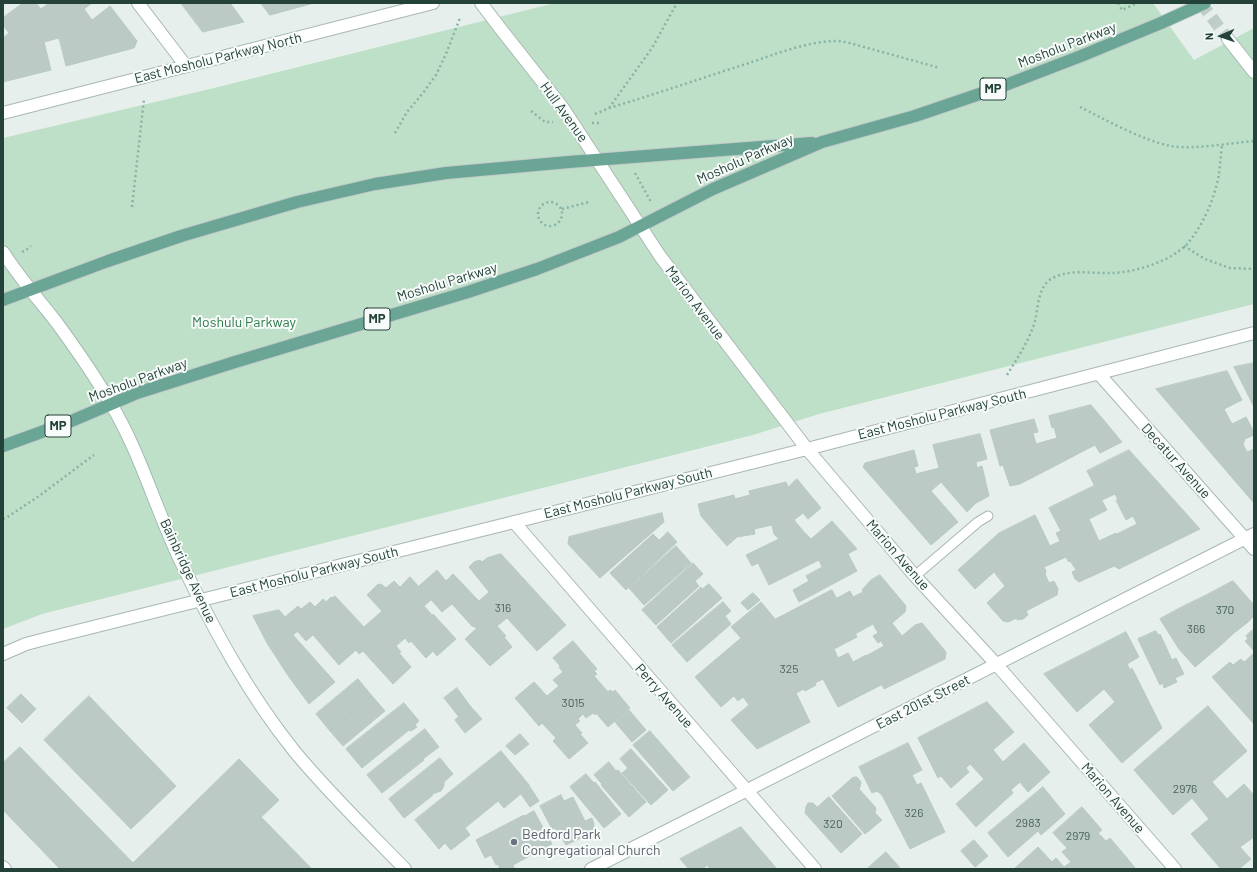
<!DOCTYPE html>
<html>
<head>
<meta charset="utf-8">
<style>
	body { margin:0 }
	#map { position:relative; width:1257px; height:872px; overflow:hidden; background:#e6efeb; font-family:Barlow,sans-serif }
	canvas { display:block }
	.frame { position:absolute; inset:0; border:4px solid #24423a; pointer-events:none }
	.north { position:absolute; left:1201px; top:16px; width:40px; height:40px; -webkit-text-stroke:3px #f7fbf9; paint-order:stroke; rotate:268deg; font-size:11px; font-weight:700; line-height:16px; text-align:center; color:#24423a }
	.north::after { content:''; display:block; margin:auto; width:14px; height:18px; background:#24423a; clip-path:polygon(50% 0,100% 100%,50% 72%,0 100%) }
</style>
</head>
<body>
<div id="map">
<canvas width="1257" height="872"></canvas>
<div class="frame"></div>
<div class="north">N</div>
</div>
<script>
const context = document.querySelector('canvas').getContext('2d');
context.lineJoin = 'round';
function paint(path, color) { context.fillStyle = color; context.fill(path, 'evenodd'); }
function stroke(path, color, width, dash) { context.strokeStyle = color; context.lineWidth = width; context.lineCap = dash ? 'butt' : 'round'; context.setLineDash(dash || []); context.stroke(path); }
function drawText(font, color, halo, rows, align = 'center') {
  context.font = font + ' Barlow,sans-serif'; context.lineWidth = 4; context.setLineDash([]); context.textBaseline = 'middle'; context.strokeStyle = halo; context.fillStyle = color; for (const [text, x, y, turn = 0] of rows) {
    context.save(); context.translate(x, y); context.rotate((+turn || 0) * Math.PI / 180); context.textAlign = isNaN(turn) ? turn : align; if (halo) context.strokeText(text, 0, 0); context.fillText(text, 0, 0); context.restore();
  }
}
const green = new Path2D(`
	M555,3H1153L1194,60L1254,28V304L819,414L753,435L42,614L3,629V138L210,89Z`);
const building = new Path2D(`
	M23,3H36L41,9L49,3H92L84,9L92,20L110,6L137,41L134,48L66,66L59,38L44,42L51,70L3,82V38L9,33L3,25V18Z
	M181,3H230L244,22L203,32Z
	M261,3H314L270,15Z
	M1254,363V407L1234,367Z
	M1227,371L1242,400L1224,409L1232,424L1246,417L1254,432V435L1245,439L1243,444L1247,452L1254,449V501L1253,502L1156,389Z
	M1091,405L1122,442L1100,453L1095,445L1020,484L1010,486L1003,465L1000,466L990,430L1034,419L1038,432L1033,433L1036,444L1057,438L1054,427L1052,428L1049,416Z
	M980,434L987,459L976,462L977,468L982,466L989,496L976,503L967,512L941,482L931,491L958,522L931,545L863,467L865,463L914,450L918,466L914,467L916,474L939,468L933,445Z
	M1129,450L1200,529L1131,563L1117,534L1137,524L1133,516L1126,520L1116,500H1118L1115,494L1102,500L1087,471Z
	M797,479L821,508L808,519L803,513L794,520L804,532L811,539L832,521L857,549L822,567L819,560L769,585L758,563L752,566L746,555L779,539L774,534L772,525L754,529L755,534L737,537L727,546L701,516L698,504L734,495L735,499L750,495L749,491L786,482L788,487Z
	M1094,486L1107,510L1089,519L1099,541L1116,533L1131,563L1119,569L1114,566L1079,582L1075,579L1072,572L1076,570L1071,562L1068,561L1066,557L1044,567L1046,571L1045,574L1049,583L1054,581L1058,589L1057,595L1026,611L1028,615L1023,619L1017,620V618L1008,622L1003,621L987,603L1005,586L994,572L975,589L958,570L999,533L1035,515L1050,546L1060,541L1056,533L1061,531L1049,508Z
	M662,513L664,522L600,578L568,544L569,537Z
	M668,532L677,542L626,590L610,573L653,534L659,540Z
	M676,546L691,563L644,605L629,588Z
	M501,554L566,625L537,651L507,618L497,626L506,636L504,637L512,647L490,666L465,639L477,628L472,626L452,604L442,612L419,586L437,570L446,581L453,574L479,601L489,592L469,567L474,562L480,560L482,562L487,558Z
	M848,554L857,571L799,602L793,590L809,581L806,576Z
	M693,563L703,574L695,581L699,586L656,625L642,610Z
	M880,575L906,606L905,612L892,623L902,636L915,625L922,623L946,652L945,659L884,689L866,656L884,646L881,641L878,643L873,636L878,633L873,624L855,634L837,598L850,591L853,597L863,592L862,590L871,580Z
	M410,577L431,600L424,606L432,615L433,614L456,639L437,656L433,651L426,658L411,641L409,643L405,638L396,646L401,652L399,653L411,667L393,684L363,651L359,654L356,650L339,665L313,635L306,641L285,617L298,606L301,609L310,602L315,607L323,599L326,602L331,597L332,598L335,596L364,627L382,611L367,595L377,585L381,584L386,588L394,581L400,587Z
	M1233,581L1254,605V616L1247,623L1218,589Z
	M709,584L722,598L671,643L657,627L701,587L702,589Z
	M1218,589L1247,623L1234,633L1203,597Z
	M832,590L857,637L834,649L838,658L848,653L853,662L866,655L881,685L838,707L823,679L815,683L816,685L805,691L804,689L796,693L810,722L757,749L731,720L749,705L743,697L738,701L734,696L721,707L695,677L741,638L731,627L761,602L775,619Z
	M753,593L760,600L748,610L741,603Z
	M1203,597L1234,633L1221,645L1186,605Z
	M723,602L731,611L725,616L731,624L687,662L672,645Z
	M1186,605L1221,645L1208,656L1171,613Z
	M279,610L298,631L293,635L335,682L309,704L289,677L267,643L253,616Z
	M1171,613L1208,656L1195,667L1179,649L1160,619Z
	M1254,629V651L1245,641L1248,639L1246,636Z
	M1156,631L1158,635L1160,634L1172,660L1176,658L1184,674L1175,678L1177,682L1164,688L1163,683L1160,685L1138,639Z
	M1126,632L1139,657L1127,664L1130,670L1132,668L1162,728L1122,763L1089,725L1115,702L1104,689L1077,712L1044,674Z
	M573,641L597,669L594,671L597,674L594,676L608,692L610,690L613,692L615,690L630,708L608,727L596,713L595,715L593,713L586,718L583,714L578,719L580,721L575,725L582,733L580,734L588,743L569,759L553,741L556,738L542,723L539,726L515,698L534,682L547,696L559,686L553,680L563,672L559,667L560,666L553,658Z
	M1254,653V722L1253,723L1212,677L1230,662L1233,665L1241,659L1244,662Z
	M358,679L372,696L330,731L316,714Z
	M457,688L471,707L459,717L444,698Z
	M21,694L36,709L22,723L7,708Z
	M89,696L176,786L131,829L44,740Z
	M372,696L385,711L343,746L330,731Z
	M987,702L1014,732L993,750L1003,762L1024,743L1050,772L1028,792L1020,782L1011,790L1013,793L976,827L956,804L984,779L970,764L966,768L969,772L951,788L941,776L938,778L918,738Z
	M404,703L419,721L415,725L417,727L411,731L409,730L362,768L346,749Z
	M1208,706L1247,751L1212,782L1227,799L1244,784L1254,795V837L1240,847L1251,859L1239,869H1221L1191,834L1209,819L1192,798L1173,815L1134,770Z
	M471,707L482,719L465,733L455,720Z
	M629,710L646,730L632,742L615,722Z
	M425,729L439,747L423,759L424,760L382,793L367,775Z
	M650,731L690,777L673,791L633,745Z
	M520,734L529,744L515,755L506,746Z
	M908,743L922,770L912,775L917,785L921,783L945,832L910,849L882,795L877,791L872,793L859,767Z
	M20,747L133,863L239,759L279,800L207,869H60L3,810V763Z
	M631,749L668,790L651,805L622,773L628,768L620,759Z
	M501,751L530,786L504,808L498,801L465,828L470,835L451,850L445,843L439,849L415,820Z
	M440,758L453,774L444,782V786L441,791L432,794L433,795L404,818L389,799Z
	M609,762L616,771L618,770L646,802L629,817L601,785L602,784L594,775Z
	M586,774L594,783L595,782L621,814L604,828L570,787Z
	M857,777L861,782L860,787L859,789L876,808L875,813L882,820L865,834L832,796L852,778Z
	M530,787L539,801L530,807L521,794Z
	M1043,787L1065,814L1041,835L1038,831L1008,857L988,833Z
	M561,795L564,801L573,797L585,821L592,818L594,824L593,830L588,836L581,838L566,845L555,828L552,829L540,806Z
	M829,797L862,834L841,853L805,813L806,807L808,803H813L817,807Z
	M1082,807L1102,830L1098,833L1106,841L1110,838L1127,858L1115,869H1014L1038,847L1052,862L1056,858L1064,867L1071,862L1062,852L1067,848L1053,833Z
	M534,811L552,844L513,865L514,868L512,869H500L498,864L496,865L491,855L485,858L476,840L524,815V816Z
	M261,817L312,869H207Z
	M741,827L777,869H710L707,865L703,869H689L680,859Z
	M974,840L988,856L975,867L961,851Z
	M886,852L901,869H867Z
	M1127,858L1136,869H1115Z`);
const secondaryTunnel = new Path2D(`
	M1201,3L1228,39`);
const path = new Path2D(`
	M1118,3L1122,10L1137,3
	M1080,107C1106,120 1144,141 1171,146C1194,150 1230,143 1254,141
	M609,108L652,48L677,3
	M531,111L545,122H553
	M595,114L609,108C656,94 702,78 749,63C776,54 818,37 846,42L940,68
	M592,123H601
	M395,133L407,112L423,93L436,75L446,54L460,18
	M635,173L651,202
	M538 214a12 12 0 1 1 24 0a12 12 0 1 1-24 0Z
	M132,207L144,99
	M562,209L589,202
	M1184,246L1205,259L1230,268L1254,269
	M22,252L26,250L31,246
	M1007,375C1018,357 1029,341 1035,321C1038,308 1038,287 1051,279C1069,268 1092,274 1113,273C1136,272 1172,261 1188,243C1203,225 1215,198 1219,174C1220,165 1221,154 1222,144
	M3,519L9,516L39,496L94,455`);
const lane = new Path2D(`
	M915,576L978,522L988,516`);
const street = new Path2D(`
	M138,3L186,66
	M481,3L500,28L563,108L660,256L807,449L915,576L997,665L1175,869
	M3,113L433,3
	M1099,374L1254,549
	M514,522L815,869
	M3,654L26,644L45,639L807,449L1254,333
	M3,867L5,869
	M591,869L1254,534`);
const secondary = new Path2D(`
	M1228,39L1254,72
	M3,252C19,277 39,300 57,323C76,349 95,376 111,404C141,454 156,511 182,564C214,630 249,695 295,752C329,793 368,831 405,869`);
const primary = new Path2D(`
	M3,300L108,261L181,236L297,202L375,184L446,173L569,162L812,143
	M3,446L69,422L137,393L235,362L468,292L537,269L619,237L713,189L822,142L915,116L1003,86L1081,56L1161,23`);
const primaryBridge = new Path2D(`
	M1161,23L1205,3`);
const markers = [
	[514,842,4,"#6b7280"]
];
const numberNames = [
	["316",503,608],
	["370",1225,610],
	["366",1196,629],
	["325",789,669],
	["3015",573,703],
	["2976",1185,789],
	["326",914,813],
	["2983",1028,823],
	["320",833,824],
	["2979",1078,836]
];
const shields = [
	[993,89,26],
	[377,319,26],
	[58,426,26]
];
const shieldNames = [
	["MP",993,89],
	["MP",377,319],
	["MP",58,426]
];
const streetNames = [
	["Mosholu Parkway",1067,45,-21],
	["East Mosholu Parkway North",218,58,-14],
	["Hull Avenue",564,112,54],
	["Mosholu Parkway",745,159,-24],
	["Mosholu Parkway",447,282,-17],
	["Marion Avenue",695,303,53],
	["Mosholu Parkway",138,380,-20],
	["East Mosholu Parkway South",942,414,-14],
	["Decatur Avenue",1176,461,48],
	["East Mosholu Parkway South",628,493,-14],
	["Marion Avenue",898,555,49],
	["Bainbridge Avenue",188,571,65],
	["East Mosholu Parkway South",314,572,-14],
	["Perry Avenue",664,696,49],
	["East 201st Street",923,702,-27],
	["Marion Avenue",1113,798,49]
];
const parkNames = [
	["Moshulu Parkway",244,322]
];
const worshipNames = [
	["Bedford Park",522,834],
	["Congregational Church",522,850]
];
paint(green, '#bfe0c8');
paint(building, '#bbcac4');
stroke(building, '#b8c9c2', 1);
stroke(secondaryTunnel, '#bfccc8', 12, [12, 6]);
stroke(lane, '#a8b8b2', 11);
stroke(street, '#a8b8b2', 14);
stroke(secondary, '#a4bbb3', 14);
stroke(primary, '#c2cac8', 14);
stroke(path, '#86b3a5', 2.5, [2, 3]);
stroke(lane, '#fff', 9);
stroke(street, '#fff', 12);
stroke(secondary, '#fff', 12);
stroke(primary, '#6aa596', 12);
stroke(primaryBridge, '#c2cac8', 14, []);
stroke(primaryBridge, '#6aa596', 12);
for (const [x, y, r, color] of markers) { const dot = new Path2D(); dot.arc(x, y, r, 0, 2 * Math.PI); context.fillStyle = color; context.fill(dot); stroke(dot, '#f7fbf9', 1.5); }
drawText('12px', '#4a645c', null, numberNames);
for (const [x, y, w] of shields) { const box = new Path2D(); box.roundRect(x - w / 2, y - 11, w, 22, 3); context.fillStyle = '#f7fbf9'; context.fill(box); stroke(box, '#24423a', 1); }
drawText('bold 13px', '#24423a', null, shieldNames);
drawText('14px', '#24423a', '#f7fbf9', streetNames);
drawText('14px', '#2d7a4b', '#f7fbf9', parkNames);
drawText('14px', '#5b616d', '#f7fbf9', worshipNames, 'left');
</script>
</body>
</html>
